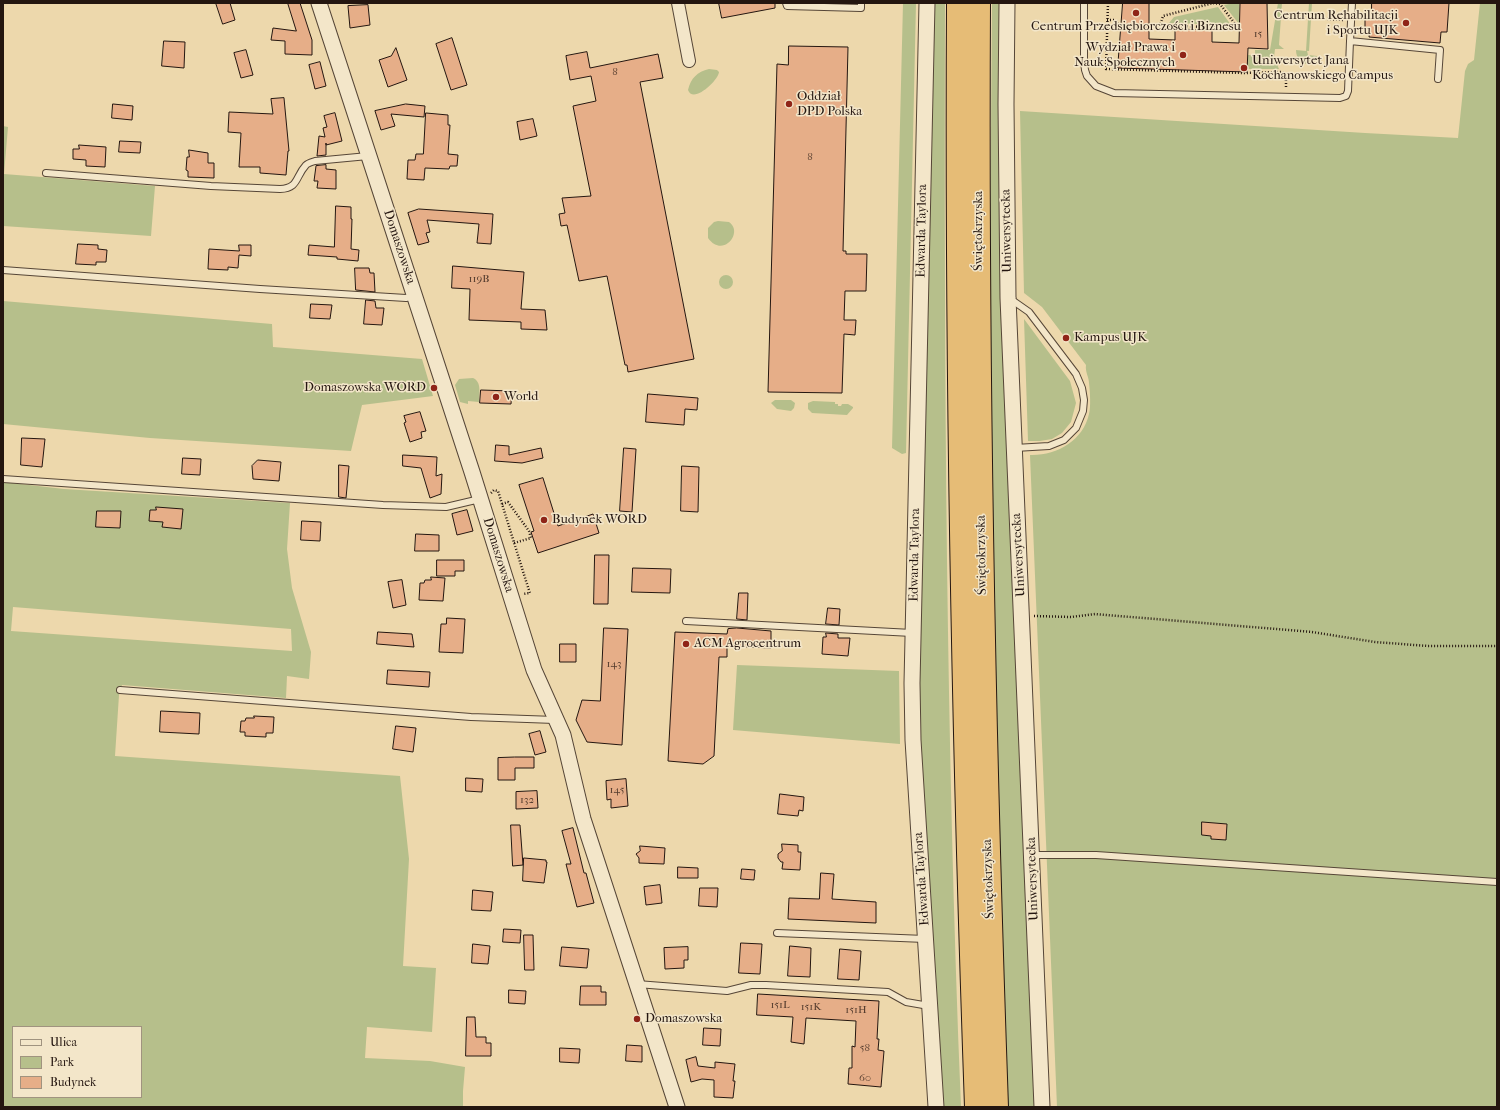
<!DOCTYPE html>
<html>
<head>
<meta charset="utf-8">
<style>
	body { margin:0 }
	#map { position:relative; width:1500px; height:1110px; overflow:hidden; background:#edd8ac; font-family:"IM FELL French Canon",serif }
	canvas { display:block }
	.frame { position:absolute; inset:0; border:4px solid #241610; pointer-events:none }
	.legend { position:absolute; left:12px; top:1026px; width:130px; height:72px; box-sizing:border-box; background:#f3e6c9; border:1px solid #a0937f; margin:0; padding:5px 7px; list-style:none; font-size:12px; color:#241610 }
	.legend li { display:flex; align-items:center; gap:8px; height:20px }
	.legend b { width:20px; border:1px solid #a0937f }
</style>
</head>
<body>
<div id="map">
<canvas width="1500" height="1110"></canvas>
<div class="frame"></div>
<ul class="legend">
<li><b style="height:5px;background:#f3e6c9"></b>Ulica</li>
<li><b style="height:11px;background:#b6bf8b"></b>Park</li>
<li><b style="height:11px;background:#e6ae88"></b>Budynek</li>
</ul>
</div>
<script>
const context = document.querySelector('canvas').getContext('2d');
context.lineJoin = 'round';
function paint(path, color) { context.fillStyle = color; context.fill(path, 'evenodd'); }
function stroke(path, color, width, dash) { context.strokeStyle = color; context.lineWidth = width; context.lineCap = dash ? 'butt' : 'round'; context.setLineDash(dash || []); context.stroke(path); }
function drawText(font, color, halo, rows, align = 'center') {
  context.font = font + ' "IM FELL French Canon",serif'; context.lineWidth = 3; context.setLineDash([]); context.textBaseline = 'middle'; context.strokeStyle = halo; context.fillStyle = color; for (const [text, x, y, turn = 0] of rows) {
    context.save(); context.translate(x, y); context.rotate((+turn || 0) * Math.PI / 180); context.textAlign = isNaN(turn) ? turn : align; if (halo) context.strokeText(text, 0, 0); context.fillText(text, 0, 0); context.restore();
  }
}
const green = new Path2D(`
	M903,3H916L906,453L902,454L892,448Z
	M933,3H945C944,371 946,739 961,1107H943L920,738L919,676Z
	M992,3H1002L1038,1107H1008L1000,917L994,643L990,259Z
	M1234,3H1239V24L1224,5Z
	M1278,3H1282L1279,45L1284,49H1275L1274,57L1279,69H1247L1248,55H1255V50H1270Z
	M1309,3H1312L1309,51H1307L1308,55L1317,56L1314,63C1304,67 1296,60 1296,50L1306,51Z
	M1480,3H1497V1107H1057L1030,455C1056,456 1083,441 1089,414C1091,407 1090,391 1089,383C1089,377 1085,372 1086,365L1042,307L1024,293L1020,111L1365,133L1458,138L1465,71L1468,64L1474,60Z
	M1218,7L1231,25L1169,23L1174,17Z
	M709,69L717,70L719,72C718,81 693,104 688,90C691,78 697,72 709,69Z
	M3,126L8,127L4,174L155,186L151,236L3,226Z
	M718,221L729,222C744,232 723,259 708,238V228L714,222Z
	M719 282a7 7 0 1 1 14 0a7 7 0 1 1-14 0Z
	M3,301L272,324L273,347L422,359L433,396L362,405L351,451L150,438L3,424Z
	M1024,319L1070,381L1076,403L1071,422L1062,433L1052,439L1040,441H1028Z
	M473,378C482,382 479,393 479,402L468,401V404L460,402L455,385L459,379Z
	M775,400H791L795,403L794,408L791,411L777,409L771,403Z
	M813,401L835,402V404H838V406H841L842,404H848L853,407V408L847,415L812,413L808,409V403Z
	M3,482L64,489L290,503L287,549L292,588L311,652L309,679L287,676L286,698L122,685L119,695L115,756L400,776L409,859L403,966L436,968L432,1032L367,1027L365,1058L430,1061L465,1067L463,1091V1107H3ZM13,607L291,629L292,651L11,631ZM13,1027H141V1097H13Z
	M737,665L899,671L900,744L733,730Z`);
const building = new Path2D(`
	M216,3H230L235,20L223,24Z
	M288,3H300L312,40V55L285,54V41L271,40L273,28L296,31Z
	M719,3H775V8L722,18Z
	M1123,3H1149V39L1175,40V29L1212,30V42L1239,43L1240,3H1267L1268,49L1248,48L1247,72L1118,68Z
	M1372,3H1449L1447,32H1441L1440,43L1369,37L1370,28H1365V18H1371Z
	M368,5L370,25L350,28L348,6Z
	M452,38L467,85L451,90L436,44Z
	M164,41L185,42L184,68L162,66Z
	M789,46L848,47L843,251H846V254H867L866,291H845L844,320H856L855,335L844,334L842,393L768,392L777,64L788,65Z
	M396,48L407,80L388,87L379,60L391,56Z
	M246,50L253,75L241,78L234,53Z
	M587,52L590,68L658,54L663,78L640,82L694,359L628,372L627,365H625L607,276L579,281L567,225L561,226L559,214L565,213L562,198L591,196L573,106L596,101L591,76L570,80L566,56Z
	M320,62L326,86L315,89L309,65Z
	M284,98L289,151H288L286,175L260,173V167H239L241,133L228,132L229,112L273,114L271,99Z
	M113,104L133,106L132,120L112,118Z
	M406,104L425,106L424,117L391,114L395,126L381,130L375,111Z
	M335,113L342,141L326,145V143V155L317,156L319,136L325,137L323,128L327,127L324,116Z
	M426,113L448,115V125H450L448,154L458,155L457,166H450L449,169L425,168L424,180L407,179L408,160H415L416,154H423Z
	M533,119L537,136L520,140L517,122Z
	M120,141L141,142L140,153L119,152Z
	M79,145L106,147L105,167L86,166V160L73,159V149H79Z
	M189,150L208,153V163H214V178L188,177V171L186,170L187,157H189Z
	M326,165V169L336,170V189L317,188L318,181H314L316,166Z
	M336,206L351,207V219H352L351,249L359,250L358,261L337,259V257L308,255L309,245L334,247Z
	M419,209L493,214L491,244L477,243L479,224L427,220L430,232L426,233L429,242L418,245L408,213Z
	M78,244L98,245V249L107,250L106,262H96V265L76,264Z
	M239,245H251V256L239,255L238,268L228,267V270L208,269L209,249L239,251Z
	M453,266L524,272L521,309L545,310L547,330L521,329V322L469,320L470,289L452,288Z
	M355,268H369L370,273H374L375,292L356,290Z
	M366,300L375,301L376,308H384L382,325L364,324Z
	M311,304L332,305L330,319L310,318Z
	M481,390L512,391L511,404L480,403Z
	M648,394L698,398L697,410L685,409L684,425L646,422Z
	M420,412L426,431L421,432L422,438L410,442L404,423L406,422L404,416Z
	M22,438L45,439L42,467L21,465Z
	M496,445L509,446V455L541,448L543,458L522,463L495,461Z
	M624,448L636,449L632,512L620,511Z
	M403,455L437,457L436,476L442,474L441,494L430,498L421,468L403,466Z
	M183,458L201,459L200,475L182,474Z
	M258,460L281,462L279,481L253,479L252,466Z
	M339,465L349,466L346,498L339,497Z
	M682,466L699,467L698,512L681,511Z
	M543,478L558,526L593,514L599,533L538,553L531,532L534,531L519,485Z
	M156,507L183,509L181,529L162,527L163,522L149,521L150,510H156Z
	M467,510L473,531L457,535L452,514Z
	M97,511H121L120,528L96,527Z
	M302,521L321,522L320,541L301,540Z
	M416,534L439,535V551H415Z
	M595,555H609L608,604H594Z
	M437,560H464V571H455V576H437Z
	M633,568L671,569L670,593L632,592Z
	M431,577L445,578L443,601L419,600L420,583H424L425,580H431Z
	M402,580L406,605L393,608L388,582Z
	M739,593H748L747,620L737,619Z
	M828,608L840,609L839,625L826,624Z
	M447,618L465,619L463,653L439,652L441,624H446Z
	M604,628L628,629L622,745L587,742L576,720L582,700L600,701Z
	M737,628L771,631V648L727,646V657H719L714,756L703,764L668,761L675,632L727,634L728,629Z
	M378,632L412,634L414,647L377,644Z
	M826,633L838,634V638H850L848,656L822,654L823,637H826Z
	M560,644H576V662H560Z
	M388,670L430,672L429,687L387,684Z
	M161,711L200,713L199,734L160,732Z
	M254,716L274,717L273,733H266V737L245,736V732H240L241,721H245L246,718H254Z
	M396,726L416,728L413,752L393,749Z
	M540,731L546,752L535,755L529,734Z
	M515,757H534V768H515V780H498V758Z
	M466,778L483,779L482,792L466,791Z
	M626,779L628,806L611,808V799L607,800L606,781Z
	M537,791L538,808L516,809V792Z
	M780,794L804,797L803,811L799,810L798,816L778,814Z
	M1202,822L1227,824L1226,840L1211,839V836L1202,835Z
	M511,825H520L523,865L513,866Z
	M573,828L584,873H586L594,903L577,907L566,864H571L562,831Z
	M782,844L798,845V852H801L800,870L782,869L783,862H781L778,858V854L782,851Z
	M640,846L665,848L664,864L639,863V858L636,854L640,851Z
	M524,858L546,860V862H547L544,883L523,881Z
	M678,867L698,868V878H678Z
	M742,869L755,870L754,880L741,879Z
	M821,873L834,874L832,899L876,902V923L788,919L789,898L819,899Z
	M660,885L662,903L646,905L644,887Z
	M700,888H718L717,907L699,906Z
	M473,890L493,892L491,911L472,910Z
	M504,929L521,930L520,943L503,942Z
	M524,935H533L534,970H525Z
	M741,943L762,944L760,974L739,973Z
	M473,944L490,946L488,964L472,963Z
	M790,946L811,948L810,977L788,976Z
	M562,947L589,949L587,968L560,966Z
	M688,947V960H684V968L665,969L664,948Z
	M840,949L861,951L859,980L838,979Z
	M581,986H601V992H606V1005H580Z
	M509,990L526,991L525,1004L509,1003Z
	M758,994L879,1001L877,1039H879L878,1050L884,1051L881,1087L848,1084L849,1068H852V1046L855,1047L856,1021L806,1018L804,1044L791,1042L793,1017L757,1015Z
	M467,1017H475L476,1037H486V1043H491V1056H466Z
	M704,1028L721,1029L720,1046L703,1045Z
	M627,1045L642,1046V1062L626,1061Z
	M560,1048L580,1049L579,1063L560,1062Z
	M696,1057L698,1066L715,1068V1062L735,1064L733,1081H735L733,1098L714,1097V1080L702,1079L691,1082L686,1060Z`);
const path = new Path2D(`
	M1108,3L1106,69L1244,73L1282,72L1286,75V89
	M1327,19L1343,20
	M1107,20H1116V24L1238,28L1220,4L1213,3L1163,16L1160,26
	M491,493L494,490L498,491L526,581L530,593L523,594
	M502,504L508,502L529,531L531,538L514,543
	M1034,616L1071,617L1095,614L1312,632L1375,642L1428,646H1497`);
const service = new Path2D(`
	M786,3L787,6L861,8V3
	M1084,3V61L1085,70L1087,76L1096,86L1114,93L1340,98L1346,96L1348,91L1350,41
	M1352,3L1350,41L1440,50L1438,79
	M46,173L211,186L280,189C299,188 295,177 306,165C308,163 312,162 315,161L368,156
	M3,270L260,289L406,298L414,296
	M1009,298L1029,312L1076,374L1082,388L1084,400L1083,411L1076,428L1064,440L1049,446L1015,448
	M3,479L383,505L446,507L480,499
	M686,621L912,633
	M120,690L471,717L555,720
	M1032,855H1096L1497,882
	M777,933L925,939
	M637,984L727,991L751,985H766L888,992L906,1002L929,1006`);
const minor = new Path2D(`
	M678,3L689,61`);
const tertiary = new Path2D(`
	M319,3L472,472L534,670L563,735L583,819L677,1107
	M927,3L912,683L913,740L936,1107
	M1007,3L1006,104L1008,298L1042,1107`);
const motorway = new Path2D(`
	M958,3C956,371 963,739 976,1107
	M979,3C977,371 984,739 997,1107`);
const markers = [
	[1136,13,4,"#8f2418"],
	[1406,23,4,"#8f2418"],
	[1183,55,4,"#8f2418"],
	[1244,68,4,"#8f2418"],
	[789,104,4,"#8f2418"],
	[1066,338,4,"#8f2418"],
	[434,388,4,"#8f2418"],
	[496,397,4,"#8f2418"],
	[544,520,4,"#8f2418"],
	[686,644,4,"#8f2418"],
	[637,1019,4,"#8f2418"]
];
const numberNames = [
	["15",1258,34],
	["8",615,72],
	["8",810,157],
	["119B",479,279],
	["143",614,664],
	["145",617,790],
	["132",527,800],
	["151L",780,1005],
	["151K",811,1007],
	["151H",856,1010],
	["58",865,1048],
	["60",865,1078]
];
const poiNames = [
	["Centrum Rehabilitacji",1398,16,"right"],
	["i Sportu UJK",1398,31,"right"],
	["Centrum Przedsiębiorczości i Biznesu",1136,27,"center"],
	["Wydział Prawa i",1175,48,"right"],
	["Nauk Społecznych",1175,63,"right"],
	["Uniwersytet Jana",1252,61],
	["Kochanowskiego Campus",1252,76],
	["Oddział",797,97],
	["DPD Polska",797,112],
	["Kampus UJK",1074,338],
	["Domaszowska WORD",426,388,"right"],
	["World",504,397],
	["Budynek WORD",552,520],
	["ACM Agrocentrum",694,644],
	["Domaszowska",645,1019]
];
const streetNames = [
	["Edwarda Taylora",922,231,-89],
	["Świętokrzyska",979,231,-90],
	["Uniwersytecka",1007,231,-91],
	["Domaszowska",399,247,72],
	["Domaszowska",498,555,73],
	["Edwarda Taylora",915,555,-89],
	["Świętokrzyska",982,555,-91],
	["Uniwersytecka",1019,555,-93],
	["Edwarda Taylora",922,879,-94],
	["Świętokrzyska",989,879,-92],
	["Uniwersytecka",1033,879,-92]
];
paint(green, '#b6bf8b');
paint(building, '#e6ae88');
stroke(building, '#241610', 1);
stroke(service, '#564637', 8);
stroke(minor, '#564637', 14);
stroke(tertiary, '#564637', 17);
stroke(motorway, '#241610', 24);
stroke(path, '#241610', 2.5, [1, 2]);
stroke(service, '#f3e6c9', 6);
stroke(minor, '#f3e6c9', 12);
stroke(tertiary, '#f3e6c9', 15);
stroke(motorway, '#e6bc76', 22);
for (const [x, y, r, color] of markers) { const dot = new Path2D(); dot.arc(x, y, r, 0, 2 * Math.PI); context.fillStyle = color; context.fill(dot); stroke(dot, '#f3e6c9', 1.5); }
drawText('11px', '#543c2e', null, numberNames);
drawText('13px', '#241610', '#f3e6c9', poiNames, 'left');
drawText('13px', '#241610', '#f3e6c9', streetNames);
</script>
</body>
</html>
